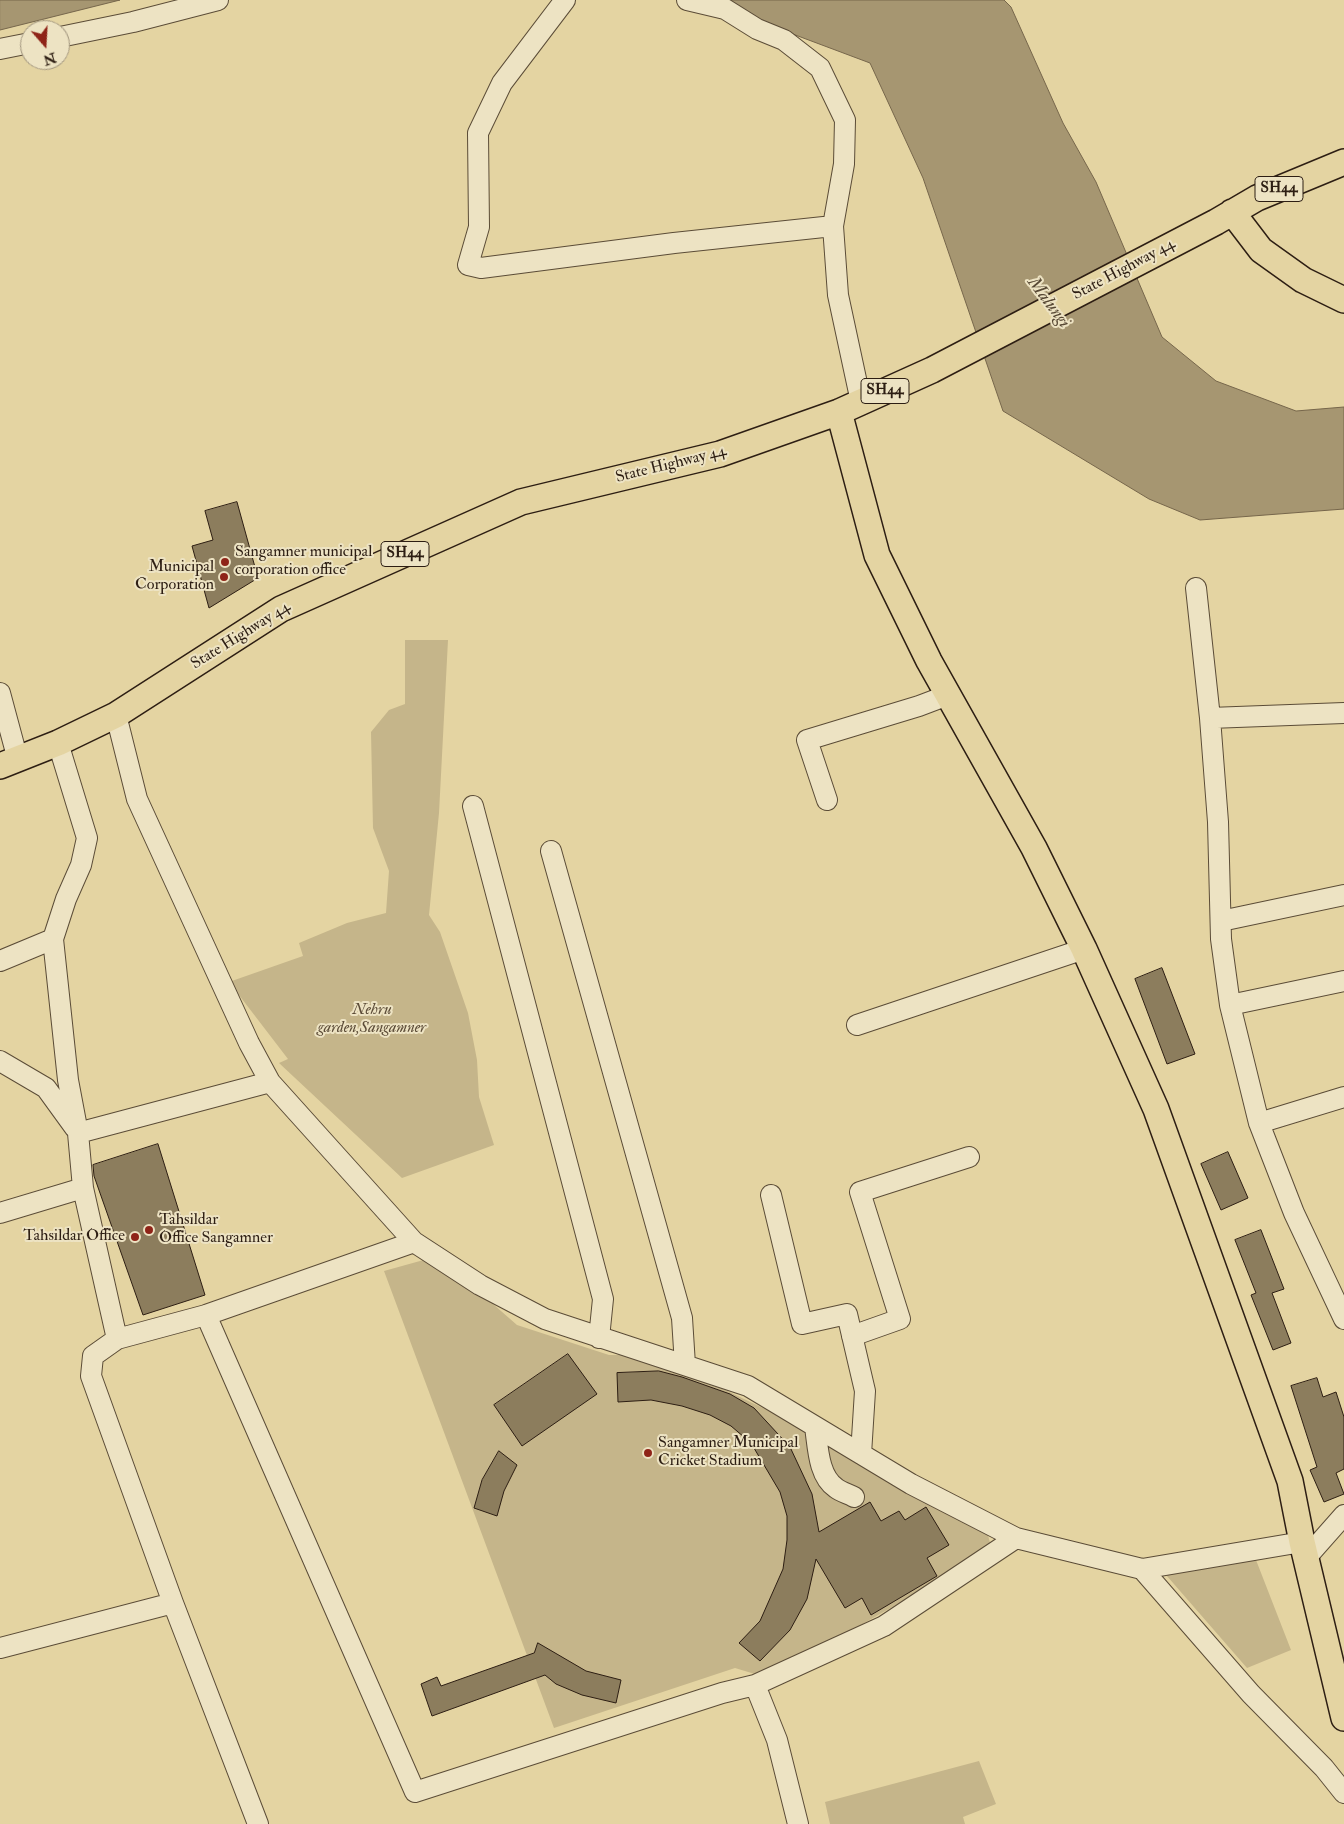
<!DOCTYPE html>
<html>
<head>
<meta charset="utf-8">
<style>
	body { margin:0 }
	#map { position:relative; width:1344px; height:1824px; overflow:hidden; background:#e4d4a2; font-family:"IM FELL Double Pica",serif }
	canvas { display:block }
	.north { position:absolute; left:20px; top:20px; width:50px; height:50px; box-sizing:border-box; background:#ede3c3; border:1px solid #a0947d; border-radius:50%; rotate:161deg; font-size:14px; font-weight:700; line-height:20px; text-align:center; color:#2d1e13 }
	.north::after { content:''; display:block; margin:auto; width:18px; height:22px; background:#8f2418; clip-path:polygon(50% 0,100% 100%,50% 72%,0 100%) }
</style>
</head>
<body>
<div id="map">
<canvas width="1344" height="1824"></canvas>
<div class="north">N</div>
</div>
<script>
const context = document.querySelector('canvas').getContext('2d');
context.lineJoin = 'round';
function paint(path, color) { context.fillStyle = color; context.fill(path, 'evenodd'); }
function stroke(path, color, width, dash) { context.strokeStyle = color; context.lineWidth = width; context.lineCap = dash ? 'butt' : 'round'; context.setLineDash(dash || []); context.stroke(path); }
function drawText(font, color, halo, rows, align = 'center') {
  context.font = font + ' "IM FELL Double Pica",serif'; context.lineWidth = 4; context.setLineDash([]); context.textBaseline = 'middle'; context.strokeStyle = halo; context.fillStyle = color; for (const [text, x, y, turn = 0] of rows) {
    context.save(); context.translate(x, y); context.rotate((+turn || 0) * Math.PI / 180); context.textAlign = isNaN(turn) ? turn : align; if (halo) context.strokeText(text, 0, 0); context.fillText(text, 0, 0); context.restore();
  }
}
const green = new Path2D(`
	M405,640H448L439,813L429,915L440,932L468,1013L477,1060L479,1097L494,1145L402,1178L279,1063L288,1059L229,982L303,956L299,943L347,923L386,913L389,871L373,828L371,732L389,710L405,704Z
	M438,1256L517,1325L609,1355H627L692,1374L767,1410L922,1497L986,1528L992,1550L768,1678L735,1668L554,1728L384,1271Z
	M1256,1560L1291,1650L1247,1668L1160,1568Z
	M979,1761L996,1804L963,1817L965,1824H830L825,1802Z`);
const water = new Path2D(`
	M0,0H120L0,30Z
	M689,0H1004L1011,7L1063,123L1096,182L1162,337L1216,381L1296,411L1344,407V509L1200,520L1149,499L1003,411L923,178L870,63L710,3Z`);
const building = new Path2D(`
	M237,502L258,578L209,608L192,546L213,540L205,511Z
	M1162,968L1195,1054L1167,1064L1135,979Z
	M158,1144L205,1295L143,1315L94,1176L93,1165Z
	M1228,1152L1248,1198L1221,1210L1201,1164Z
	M1261,1230L1284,1289L1272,1293L1291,1343L1273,1350L1251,1295L1256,1293L1235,1240Z
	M568,1354L597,1394L522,1446L494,1405Z
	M659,1371L682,1377L730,1394L754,1408L790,1447L812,1494L819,1532L870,1502L881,1521L899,1511L905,1520L926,1507L949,1545L927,1558L937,1576L871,1615L862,1598L845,1608L816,1559L807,1599L790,1630L760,1661L739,1643L760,1621L783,1569L787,1540V1516L780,1492L751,1443L731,1426L710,1415L682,1406L651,1400L618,1402L617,1373Z
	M1317,1378L1323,1397L1336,1392L1344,1417V1469L1336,1473L1344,1494L1324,1502L1310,1470L1317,1467L1291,1386Z
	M499,1451L517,1465L504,1491L497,1516L474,1508L482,1480Z
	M538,1643L586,1671L621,1680L616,1703L582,1695L556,1684L545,1675L432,1716L421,1684L437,1677L441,1686L534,1653Z`);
const minor = new Path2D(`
	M565,0L502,83L478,133L479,227L468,265L481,268L674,243L833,226
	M687,0L725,9L757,29L784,40L820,68L845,120L844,164L833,226L838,295L861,402
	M60,37L133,22L218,0
	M0,49L30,43
	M1196,588L1210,718L1218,822L1221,939L1230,1005L1259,1123L1294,1213L1344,1319
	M0,693L18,760
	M116,715L137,799L249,1043L270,1082L414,1242L480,1285L545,1319L748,1386L911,1484L1016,1538L1142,1569L1251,1694L1324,1768L1344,1793
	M1210,718L1344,713
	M827,800L807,740L919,706L948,695
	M473,806L603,1299L599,1338
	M551,851L682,1318L685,1365
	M1221,921L1344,895
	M53,939L68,1080L78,1133
	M0,961L53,939L66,899L81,865L87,838L58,743
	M1230,1005L1344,981
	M857,1025L1084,949
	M0,1061L46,1088L75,1128
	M270,1082L78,1133L83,1188L117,1339L206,1315L414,1242
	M1259,1123L1344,1097
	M771,1195L802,1324L847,1314L865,1391L861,1454
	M0,1213L83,1188
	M206,1315L415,1792L722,1693L755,1685L777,1740L798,1824
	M852,1336L900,1319L860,1192L969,1157
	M117,1339L93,1356L91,1376L173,1603L258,1824
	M815,1427C818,1446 818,1476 836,1488C841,1492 849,1494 854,1497
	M1306,1558L1344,1515
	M1142,1569L1302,1542
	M0,1648L173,1603
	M755,1685L884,1626L1016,1538`);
const major = new Path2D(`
	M1232,212L1261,250L1303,280L1344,300
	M839,412L877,555L929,661L1034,848L1084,949L1156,1109L1290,1481L1302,1542L1344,1718
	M0,766L58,743L116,715L281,609L521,502L720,454L839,412L932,370L1216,222L1257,198L1344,162`);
const markers = [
	[225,562,5,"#8f2418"],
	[224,577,5,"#8f2418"],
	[149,1230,5,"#8f2418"],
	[135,1237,5,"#8f2418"],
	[648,1453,5,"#8f2418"]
];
const shields = [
	[1279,189,48],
	[885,391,48],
	[405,554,48]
];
const shieldNames = [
	["SH44",1279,189],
	["SH44",885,391],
	["SH44",405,554]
];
const streetNames = [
	["State Highway 44",1124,270,-28],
	["State Highway 44",671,465,-14],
	["State Highway 44",241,636,-32]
];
const poiNames = [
	["Sangamner municipal",235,553],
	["corporation office",235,571],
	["Municipal",214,568,"right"],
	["Corporation",214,586,"right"],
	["Tahsildar",159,1221],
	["Office Sangamner",159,1239],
	["Tahsildar Office",125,1237,"right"],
	["Sangamner Municipal",658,1444],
	["Cricket Stadium",658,1462]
];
const parkNames = [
	["Nehru",372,1011],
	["garden,Sangamner",372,1029]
];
const waterNames = [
	["Malungi",1048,303,53]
];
paint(green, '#c5b58a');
paint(water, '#a69671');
stroke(water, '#76664b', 1);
paint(building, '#8c7d5d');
stroke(building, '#2d1e13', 1);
stroke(minor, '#5b4c37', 22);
stroke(major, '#2d1e13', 28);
stroke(minor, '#ede3c3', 20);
stroke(major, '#e4d4a2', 25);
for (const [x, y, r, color] of markers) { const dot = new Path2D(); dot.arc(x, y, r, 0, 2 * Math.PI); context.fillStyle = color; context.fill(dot); stroke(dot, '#ede3c3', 2); }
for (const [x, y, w] of shields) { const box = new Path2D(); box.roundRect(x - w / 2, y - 12.5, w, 25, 4); context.fillStyle = '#ede3c3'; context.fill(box); stroke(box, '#2d1e13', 1); }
drawText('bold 15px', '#2d1e13', null, shieldNames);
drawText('16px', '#2d1e13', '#ede3c3', streetNames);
drawText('16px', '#2d1e13', '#ede3c3', poiNames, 'left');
drawText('italic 16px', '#5b4b37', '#ede3c3', parkNames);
drawText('italic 18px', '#574834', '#ede3c3', waterNames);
</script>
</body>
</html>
